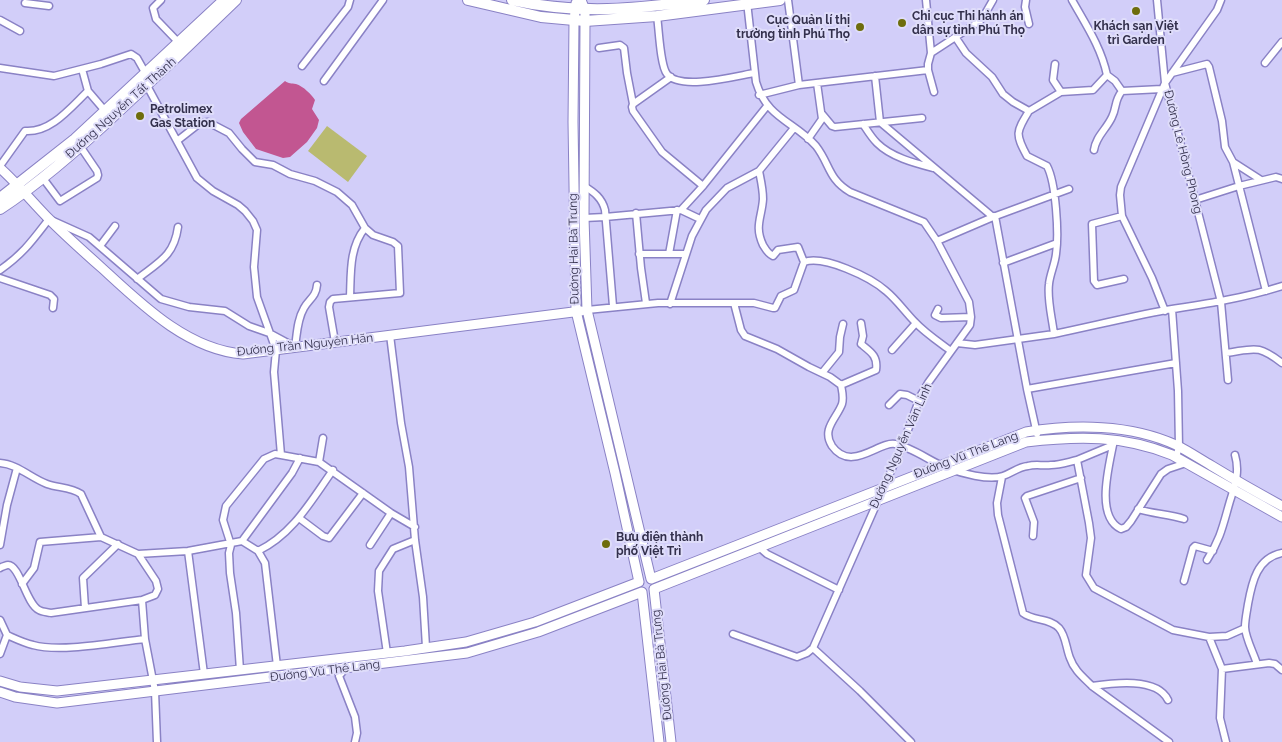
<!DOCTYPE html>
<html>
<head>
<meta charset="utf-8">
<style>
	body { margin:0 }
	canvas { display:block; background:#d2cef9 }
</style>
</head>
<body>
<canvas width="1282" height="742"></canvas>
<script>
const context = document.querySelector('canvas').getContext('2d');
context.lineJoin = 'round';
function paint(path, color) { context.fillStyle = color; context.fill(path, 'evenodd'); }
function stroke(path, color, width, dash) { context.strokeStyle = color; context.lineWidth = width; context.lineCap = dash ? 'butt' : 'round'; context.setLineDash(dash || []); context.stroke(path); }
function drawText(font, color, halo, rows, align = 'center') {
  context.font = font + ' Raleway,sans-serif'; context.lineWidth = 4; context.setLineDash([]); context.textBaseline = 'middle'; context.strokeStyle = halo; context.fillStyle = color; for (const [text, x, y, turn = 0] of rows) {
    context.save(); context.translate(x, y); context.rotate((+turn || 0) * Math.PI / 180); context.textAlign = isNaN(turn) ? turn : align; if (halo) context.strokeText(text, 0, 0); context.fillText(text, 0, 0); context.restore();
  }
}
const green = new Path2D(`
	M327,126L367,156L348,182L308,151Z`);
const water = new Path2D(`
	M285,81C289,84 291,83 296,84C303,86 312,95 315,100L312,109L319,120L317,128L307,142L290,157L283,158L256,149L243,132L239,123L241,119Z`);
const street = new Path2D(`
	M161,0L153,8L156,19L181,45
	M788,0L799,85
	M926,0L931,53L928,64V70L934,92
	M1026,0L1025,7L1029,24
	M1072,0C1086,25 1101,47 1107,75L1115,81L1122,91L1162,89
	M1157,0L1165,83L1221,302L1228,380
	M747,2L756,82C767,119 794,121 816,146C830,164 828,179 850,192L924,222L937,241L969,302L971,317L970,325L928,383L921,395L902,446L813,648L860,691L911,742
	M25,3L49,6
	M657,16C659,29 660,65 667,74C680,91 736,76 754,73
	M0,20L20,31
	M956,38L966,53L992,77L1003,94L1013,102L1029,111L1061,92L1093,90L1107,75
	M599,48L620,45L624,48L627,73L633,104
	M931,53L980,21L985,14L993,0
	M1265,63L1282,42
	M1055,64L1053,80L1061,92
	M302,66L348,7L350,0
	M0,68L54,76L101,64L131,54L137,58L146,74
	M82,69L88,91L106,112
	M1172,73L1207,64L1209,67L1222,121L1225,147L1233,162L1266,291
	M875,76L880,122L993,217
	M671,77L633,104L632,107L633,111L662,152L703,186
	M324,81L383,0
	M145,82L197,178L213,191L238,205L245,211L253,221L257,230L254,267L257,297L276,350L274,372L281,455
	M759,95L799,85L928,70
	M1029,111C1016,132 1015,134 1027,156L1047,166C1056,183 1059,234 1056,254C1055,264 1050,274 1049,284C1047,300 1052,317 1054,334C1092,326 1129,317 1166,310C1206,304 1244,298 1282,286
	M822,114L832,126L835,127L922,118
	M863,124C867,130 871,137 877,143C891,157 914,163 933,168
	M808,139L822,119L817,83
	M177,141L200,123L208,122L229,133L242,149L255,162L273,165L290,174L315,181L337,192L352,205L365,228L373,235L393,242L398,246L400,293L333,299L330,302L329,307L335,342
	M1094,150C1096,136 1106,130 1112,117C1117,107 1114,101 1122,91
	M1233,162L1261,180
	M0,166L25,131C51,133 71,107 88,91
	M759,171C761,181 763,189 763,199C762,217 754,226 763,245C766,250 768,254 773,256L778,250L798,247L804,262
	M42,177L60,201L97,178L98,175L97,171L80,146
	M584,186C594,192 602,198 605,210L613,306
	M1195,200L1239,186L1276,177L1282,179
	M681,210L703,186L767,106
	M636,213L641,268L646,303
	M995,216L1027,389L1037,434
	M1122,216L1092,224L1094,281L1097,285L1124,279
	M584,218L605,217L681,210L700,219
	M937,241L993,217L1069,189
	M100,246L115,226
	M639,254H686
	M669,254L677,210
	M1003,263L1057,243
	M0,270C23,254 32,241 49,219L89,237L161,299L189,307L225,311L249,326L269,333L295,347C297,334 297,320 304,308C309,299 316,297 317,285
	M0,278L50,295L54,299L53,308
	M137,279C159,262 174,256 178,227
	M350,297C351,273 349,248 365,228
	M734,303L741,330L745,336L777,349L809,367L830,377L841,385C842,391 844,397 842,404C837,418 821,429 832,446C851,473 879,441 895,444C912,447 931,462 947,468C961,473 989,481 1003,476C1012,473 1018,467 1028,466C1035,464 1043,466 1051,465C1060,465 1068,462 1077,460L1089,523L1091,538L1086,575L1094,588L1173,630L1209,637L1227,636L1245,628
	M670,304L692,236L706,210L727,188L759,171L794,128
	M938,309L935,315L941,318L971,317
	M1172,309L1178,391L1179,447L1176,457
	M587,310L658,303H754L773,308H775L781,296L794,290L804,262C824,255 870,277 886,291C897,300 905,312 915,322C925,333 939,342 951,351
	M1165,311L1152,278L1122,216L1120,195L1121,187L1165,83L1217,10L1221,0
	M390,335L401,423L409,467L415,540L423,597L426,647
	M957,343L975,345L1054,334
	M892,350L916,323
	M1226,353C1255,349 1257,344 1282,363
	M822,373L839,352L840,337L843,324
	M841,385L876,370C878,356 871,352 861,344L863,336L861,323
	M1027,389L1176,363
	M889,405L900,394L907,395L919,401
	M1114,440C1110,463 1094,516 1121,529L1126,527L1131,521L1161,474L1168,469L1186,463
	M1077,460L1113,445
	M319,462L323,438
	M0,463C17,464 31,478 47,484C58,488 71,487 81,494L101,537
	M1002,477L997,503L998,515L1023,613C1033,621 1050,618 1059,628C1066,636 1066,648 1070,658C1074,670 1083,677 1092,686L1169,742
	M1138,509C1153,514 1169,514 1184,519
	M299,518L323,536L329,538L363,493
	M1033,536L1034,522L1025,498L1027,496L1081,478
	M242,541L258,551L265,563L277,666
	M0,545L7,505L17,468
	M370,545L391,513
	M759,547L767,554L839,590
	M188,551L204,674
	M258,551C293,534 311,501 333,470
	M138,554L188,551L242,541L292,473L300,458
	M1207,560C1221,538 1223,525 1230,501C1235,485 1240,472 1235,455
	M0,568C1,567 7,565 8,565C20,565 26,604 39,610C42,612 47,612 51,613L142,600L155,595L158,589L156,581L138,554L101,537L40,542L34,568L22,584
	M1184,581L1193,548L1195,546L1213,551
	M142,600L145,639
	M85,608L83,578L118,544
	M0,620L7,635C16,639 24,643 33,645C61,653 115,642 145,639L155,691L157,742
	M733,634L797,657L807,653L813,648
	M1209,637L1222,669L1220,718L1226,742
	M387,653L378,591L379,571L393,549L415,540
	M0,654L7,635
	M1257,664C1254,654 1245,637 1245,627C1245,620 1247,611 1248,604C1252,582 1257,558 1282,553
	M345,669L339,676L355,717L357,733L355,742
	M1222,669L1269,663L1275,664L1282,670
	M240,670L236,613L230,573L229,553L231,545L223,520L226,506L264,459L275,454L281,455L319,462L391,513L415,527
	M1092,686C1113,683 1157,677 1168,700`);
const secondary = new Path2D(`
	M581,0L585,10V21L584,218L587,310L651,579L1026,432C1074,424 1130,424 1176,445C1188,451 1200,459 1212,466C1235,480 1258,493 1282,506
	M0,168C18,184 33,203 50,220C67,237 85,253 103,269C142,305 188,350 243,354L581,311
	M0,681L20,687L57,691L405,651L466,642L535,622L639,582L615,473L576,311L573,122L574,21L576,3
	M0,692L15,697L57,703L467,653L538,632L642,592L659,742
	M671,742L654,589L1026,442C1078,436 1123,435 1172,455L1282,517`);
const primary = new Path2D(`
	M468,0L541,17L585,21L657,16L780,0
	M512,0C580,15 635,9 704,0
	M0,198L75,139L224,0
	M0,209C43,181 83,145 120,110C159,74 198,37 236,0`);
const markers = [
	[1136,11,5,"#6e6d0c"],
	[902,23,5,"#6e6d0c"],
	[860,27,5,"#6e6d0c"],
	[140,116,5,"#6e6d0c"],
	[606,544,5,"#6e6d0c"]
];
const poiNames = [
	["Chi cục Thi hành án",912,16],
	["dân sự tỉnh Phú Thọ",912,30],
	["Cục Quản lí thị",850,20,"right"],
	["trường tỉnh Phú Thọ",850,34,"right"],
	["Khách sạn Việt",1136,26,"center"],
	["trì Garden",1136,40,"center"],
	["Petrolimex",150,109],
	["Gas Station",150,123],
	["Bưu điện thành",616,537],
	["phố Việt Trì",616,551]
];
const streetNames = [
	["Đường Nguyễn Tất Thành",121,108,-42],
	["Đường Lê Hồng Phong",1183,152,76],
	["Đường Hai Bà Trưng",574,249,-91],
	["Đường Trần Nguyên Hãn",305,345,-6],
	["Đường Nguyễn Văn Linh",901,446,-66],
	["Đường Vũ Thê Lang",966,455,-21],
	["Đường Hai Bà Trưng",662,665,-96],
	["Đường Vũ Thê Lang",325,671,-7]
];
paint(green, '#b9ba70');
paint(water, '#c25691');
stroke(street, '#8a82c5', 9);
stroke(secondary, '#8a82c5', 11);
stroke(primary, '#8a82c5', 12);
stroke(street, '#fff', 6);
stroke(secondary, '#fff', 9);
stroke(primary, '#fff', 10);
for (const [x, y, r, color] of markers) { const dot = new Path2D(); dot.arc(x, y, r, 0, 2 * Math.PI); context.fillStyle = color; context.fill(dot); stroke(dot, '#dfddfa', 2); }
drawText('bold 12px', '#33304c', '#dfddfa', poiNames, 'left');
drawText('12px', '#33304c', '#dfddfa', streetNames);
</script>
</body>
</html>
